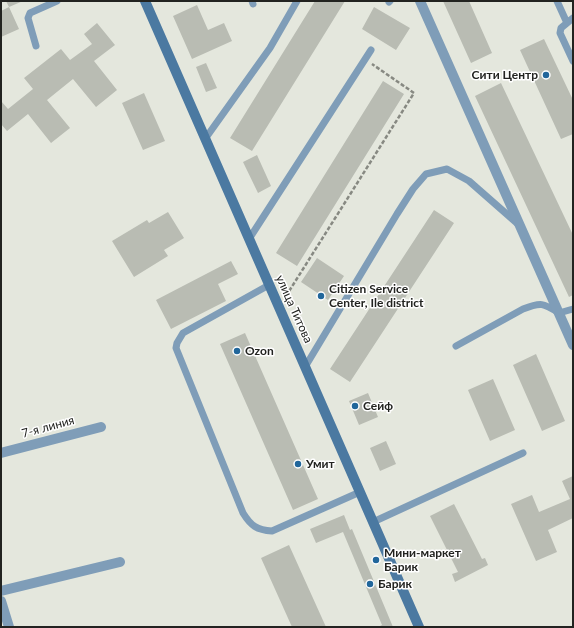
<!DOCTYPE html>
<html>
<head>
<meta charset="utf-8">
<style>
	body { margin:0 }
	#map { position:relative; width:574px; height:628px; overflow:hidden; background:#e4e7dd; font-family:Lato,sans-serif }
	canvas { display:block }
	.frame { position:absolute; inset:0; border:2px solid #222320; pointer-events:none }
</style>
</head>
<body>
<div id="map">
<canvas width="574" height="628"></canvas>
<div class="frame"></div>
</div>
<script>
const context = document.querySelector('canvas').getContext('2d');
context.lineJoin = 'round';
function paint(path, color) { context.fillStyle = color; context.fill(path, 'evenodd'); }
function stroke(path, color, width, dash) { context.strokeStyle = color; context.lineWidth = width; context.lineCap = dash ? 'butt' : 'round'; context.setLineDash(dash || []); context.stroke(path); }
function drawText(font, color, halo, rows, align = 'center') {
  context.font = font + ' Lato,sans-serif'; context.lineWidth = 3; context.setLineDash([]); context.textBaseline = 'middle'; context.strokeStyle = halo; context.fillStyle = color; for (const [text, x, y, turn = 0] of rows) {
    context.save(); context.translate(x, y); context.rotate((+turn || 0) * Math.PI / 180); context.textAlign = isNaN(turn) ? turn : align; if (halo) context.strokeText(text, 0, 0); context.fillText(text, 0, 0); context.restore();
  }
}
const building = new Path2D(`
	M6,1H23L9,7L19,29L1,37V11L9,7Z
	M315,1H345L252,151L230,138Z
	M443,1H469L492,53L471,63Z
	M197,5L208,30L224,23L232,41L192,59L173,16Z
	M374,7L410,28L396,50L362,29Z
	M97,23L115,45L94,61L117,90L96,107L73,79L47,100L70,128L51,143L28,114L7,131L1,124V101L8,109L33,89L24,78L61,49L70,60L92,44L84,34Z
	M544,39L573,100V134L561,139L520,50Z
	M206,63L217,88L206,92L196,67Z
	M383,81L404,94L297,266L276,253Z
	M501,83L573,235V295L569,297L475,96Z
	M144,93L165,141L143,150L122,103Z
	M257,155L271,186L258,193L243,162Z
	M434,210L454,223L350,382L330,369Z
	M168,212L184,238L164,250L168,256L134,277L112,241L147,220L149,223Z
	M317,258L344,276L328,300L301,282Z
	M231,261L238,274L218,284L226,301L171,329L156,300Z
	M245,333L318,499L293,510L220,344Z
	M536,354L565,421L542,431L513,365Z
	M493,379L515,430L490,441L468,390Z
	M368,393L378,417L359,425L349,401Z
	M386,441L396,464L380,471L370,448Z
	M573,476V518L548,530L557,552L536,561L511,504L532,495L539,512L570,499L562,481Z
	M454,504L482,559L485,558L488,565L455,582L452,574L458,572L430,516Z
	M344,515L350,530L352,529L393,627H378L382,625L343,532L316,543L310,529Z
	M289,545L326,627H292L261,558Z`);
const path = new Path2D(`
	M286,296L414,93L372,64`);
const lane = new Path2D(`
	M252,1L253,4
	M557,1L567,23
	M389,2L390,1
	M573,18L561,28L560,33L573,61
	M36,46L28,18L30,13L57,1
	M205,139L270,48L297,1
	M249,239L371,50
	M269,285L183,333L177,343L176,348L243,513C251,526 257,530 272,531L360,492
	M456,346L523,309C541,302 543,303 559,313L573,309
	M305,367L397,214L413,189L426,174L447,169L469,181L518,224
	M373,522L523,453`);
const street = new Path2D(`
	M420,1L573,345
	M1,453L101,427
	M1,591L120,562
	M1,601L9,627`);
const secondary = new Path2D(`
	M145,1L419,627`);
const markers = [
	[546,75,4,"#21669b"],
	[321,296,4,"#21669b"],
	[237,351,4,"#21669b"],
	[355,406,4,"#21669b"],
	[298,464,4,"#21669b"],
	[376,560,4,"#21669b"],
	[370,584,4,"#21669b"]
];
const poiNames = [
	["Сити Центр",538,75,"right"],
	["Citizen Service",329,289],
	["Center, Ile district",329,303],
	["Ozon",245,351],
	["Сейф",363,406],
	["Умит",306,464],
	["Мини-маркет",384,553],
	["Барик",384,567],
	["Барик",378,584]
];
const streetNames = [
	["улица Титова",294,309,66],
	["7-я линия",48,427,-15]
];
paint(building, '#b9bcb3');
stroke(path, '#878982', 2.5, [4, 2]);
stroke(lane, '#7f9db8', 7);
stroke(street, '#7f9db8', 10);
stroke(secondary, '#4b79a1', 10);
for (const [x, y, r, color] of markers) { const dot = new Path2D(); dot.arc(x, y, r, 0, 2 * Math.PI); context.fillStyle = color; context.fill(dot); stroke(dot, '#fff', 1.5); }
drawText('bold 12px', '#222320', '#fff', poiNames, 'left');
drawText('12px', '#222320', '#fff', streetNames);
</script>
</body>
</html>
